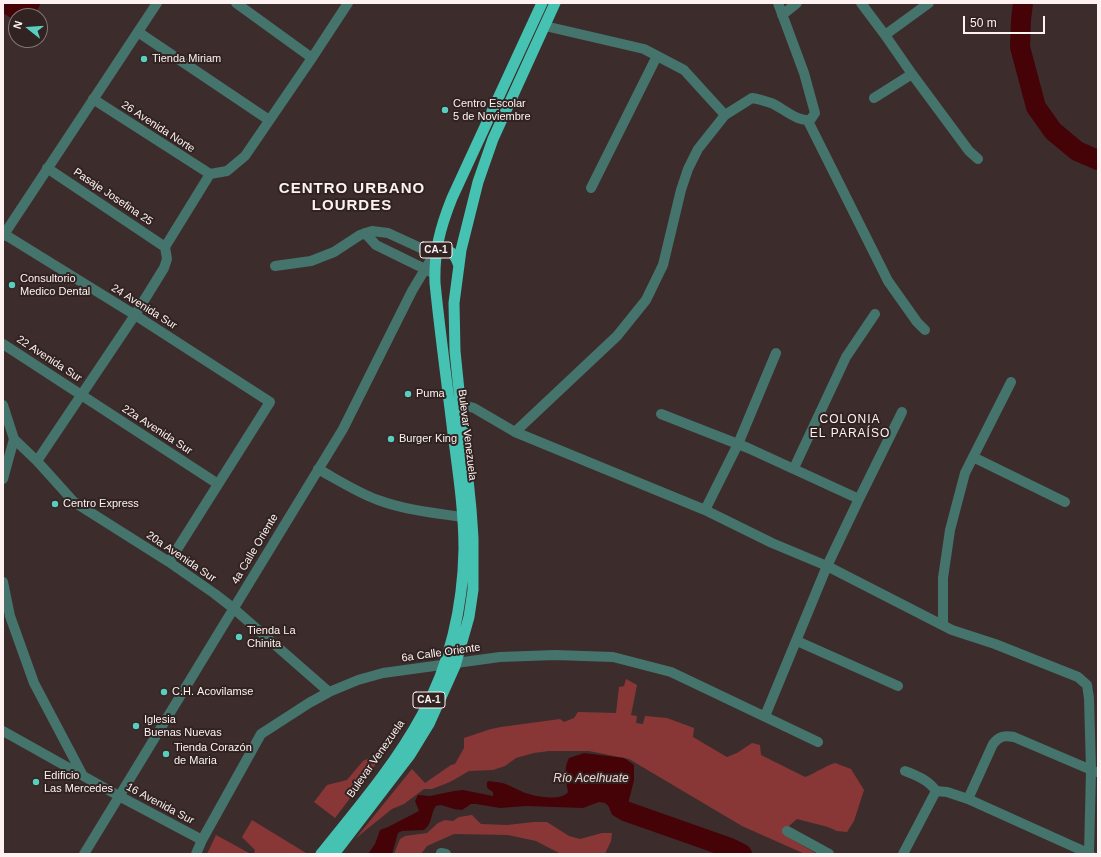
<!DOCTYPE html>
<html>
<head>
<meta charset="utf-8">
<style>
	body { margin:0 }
	#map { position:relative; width:1101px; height:857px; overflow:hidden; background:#3c2d2c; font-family:Helvetica,sans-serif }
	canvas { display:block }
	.frame { position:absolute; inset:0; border:4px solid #fdf2f1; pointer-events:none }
	.north { position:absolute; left:8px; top:8px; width:40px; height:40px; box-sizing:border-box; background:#312322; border:1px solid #837675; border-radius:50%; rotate:287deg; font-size:11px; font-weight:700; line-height:16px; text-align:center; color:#fdf2f1 }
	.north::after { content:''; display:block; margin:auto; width:14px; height:18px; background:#59cebf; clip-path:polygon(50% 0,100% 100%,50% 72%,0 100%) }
	.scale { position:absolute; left:963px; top:16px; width:82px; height:18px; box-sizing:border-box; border:2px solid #fdf2f1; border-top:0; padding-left:5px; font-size:12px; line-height:14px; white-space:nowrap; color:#fdf2f1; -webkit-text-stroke:3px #312322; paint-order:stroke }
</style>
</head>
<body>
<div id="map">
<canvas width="1101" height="857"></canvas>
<div class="frame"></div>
<div class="north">N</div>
<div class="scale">50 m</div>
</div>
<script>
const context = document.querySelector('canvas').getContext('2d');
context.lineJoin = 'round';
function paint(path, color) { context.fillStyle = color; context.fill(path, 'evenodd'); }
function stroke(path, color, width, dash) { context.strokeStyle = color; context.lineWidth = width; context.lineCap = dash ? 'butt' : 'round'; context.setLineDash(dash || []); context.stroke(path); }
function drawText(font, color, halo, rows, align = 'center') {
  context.font = font + ' Helvetica,sans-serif'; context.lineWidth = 4; context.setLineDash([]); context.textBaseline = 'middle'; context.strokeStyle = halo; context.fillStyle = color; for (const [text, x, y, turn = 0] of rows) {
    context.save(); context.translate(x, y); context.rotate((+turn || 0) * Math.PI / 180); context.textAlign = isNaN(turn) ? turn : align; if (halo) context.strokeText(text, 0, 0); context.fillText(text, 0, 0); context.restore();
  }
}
const green = new Path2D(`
	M626,679L637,685L631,715L637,716L636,723L643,724L645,716L667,718L694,728L693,737L727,757L737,753L752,743L760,745L761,755L805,777C816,773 823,767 835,763L851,769L864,790L854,821L847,832L837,831L828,827L797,819L790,825L783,834L817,854H805L742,826L629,759L589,751H549L534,753L516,758L505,766L493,770L469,771L450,782L432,789H424L404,804L392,809L356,838L412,769L425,783L451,765L455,764L464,748V738L491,729L501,727L560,719L564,722L574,718L578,712L616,713L619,687L624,686Z
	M369,758L376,764L335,818L314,802L327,785L347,780L363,761Z
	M472,815L481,824L507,825L534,822H547L569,836L580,839L602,833H612L611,841L605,854H561L536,841L508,835L454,834L427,846L421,854H394L400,839L405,836L427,833L438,823L445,820L453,821L459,817Z
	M252,820L306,853L305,854H254L255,850L242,837Z
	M216,835L249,853L250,854H207Z`);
const water = new Path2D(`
	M3,3H41L34,16H16V21L3,13Z
	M584,753L624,758L634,765V780L628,804L639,816L612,815L611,808L605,803L599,802L583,808L526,806L500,808L476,804H471L462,810L454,809L441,805L436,806C430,814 433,823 424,830L402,831L398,833L392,854H368L375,844L380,830L388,827L419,811L415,801L418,795L430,796L454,791L463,790L493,796V792C488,789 486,788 487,782L489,781C495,782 502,782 508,785C513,787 518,790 523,792C532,796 561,802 568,792C566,781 563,769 569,758Z`);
const river = new Path2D(`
	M1023,3L1021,20L1020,47L1036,107L1053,131L1077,151L1098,160
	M618,803L620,808L625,811L730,848L742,854`);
const minor = new Path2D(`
	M236,3L312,58
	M861,3L885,35L912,74L969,151L978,159
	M782,15L797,3
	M545,26L644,49L684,70L725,115
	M138,32L269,120
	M885,35L929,3
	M874,98L912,74
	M93,99L210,174
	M808,121L888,281L917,322L925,330
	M47,168L165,247
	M591,188L657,56
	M365,233L376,245L433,273
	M4,234L135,315L270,402L169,562
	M3,236L157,3
	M275,266L311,261L334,252L360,235L372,231L388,233L425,250L436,251
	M3,344L218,484
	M3,405L14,439L37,461L74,502L169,562L215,594L233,608L329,692
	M461,407L467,406L474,408L515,432L705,510L772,543L827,566L952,630L995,644L1078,677L1087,685L1089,698L1091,770L1089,854
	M661,414L748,448L859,499
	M515,432L617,336L646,300L663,265L681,190L688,169L698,149L725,115L752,98C758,99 765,101 771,103C782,107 799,124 811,119L815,113L804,73L778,3
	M973,457L1065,502
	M37,461L135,315L164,268L167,259L165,247L210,174L227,171L245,156L312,58L348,3
	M794,468L846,357L875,314
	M318,469C338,480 358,493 378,500C405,510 434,513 462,517
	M3,479L14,439
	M705,510L738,444L776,353
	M3,582L10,616L34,683L82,774
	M943,625V578L950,530L965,473L1011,382
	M797,641L898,686
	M765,716L827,566L859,499L902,412
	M3,731L119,796L202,840
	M905,771C917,776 929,780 936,791L947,792L968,799L1090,854
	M968,799L993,744C999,736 1005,735 1014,737L1096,772
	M787,831L829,854
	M441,853L446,854
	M196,854L202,840L261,734L309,703L329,692L358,680L383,673L500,657L555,655L613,657L671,672L818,742
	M903,854L936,791`);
const tertiary = new Path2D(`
	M84,854L343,429L412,291L436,251`);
const trunk = new Path2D(`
	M436,251C450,247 455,254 459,266
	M321,854C357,809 395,765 422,715C450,666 463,605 464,549C464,510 458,471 453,433C447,383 440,333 435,283C434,251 440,228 452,198L542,3
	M334,854L410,755L429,724L455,666L469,617L473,590V538L471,509L455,351L454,303L461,250L478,182L493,139L555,3`);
const markers = [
	[144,59,4,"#59cebf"],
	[445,110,4,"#59cebf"],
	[12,285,4,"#59cebf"],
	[408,394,4,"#59cebf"],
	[391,439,4,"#59cebf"],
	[55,504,4,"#59cebf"],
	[239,637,4,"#59cebf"],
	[164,692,4,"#59cebf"],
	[136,726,4,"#59cebf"],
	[166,754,4,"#59cebf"],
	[36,782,4,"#59cebf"]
];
const shields = [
	[436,250,32],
	[429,700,32]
];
const shieldNames = [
	["CA-1",436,250],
	["CA-1",429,700]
];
const poiNames = [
	["Tienda Miriam",152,59],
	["Centro Escolar",453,104],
	["5 de Noviembre",453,117],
	["Consultorio",20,279],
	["Medico Dental",20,292],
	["Puma",416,394],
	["Burger King",399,439],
	["Centro Express",63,504],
	["Tienda La",247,631],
	["Chinita",247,644],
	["C.H. Acovilamse",172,692],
	["Iglesia",144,720],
	["Buenas Nuevas",144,733],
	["Tienda Corazón",174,748],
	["de Maria",174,761],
	["Edificio",44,776],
	["Las Mercedes",44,789]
];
const streetNames = [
	["26 Avenida Norte",158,127,33],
	["Pasaje Josefina 25",113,197,34],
	["24 Avenida Sur",144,307,32],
	["22 Avenida Sur",49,359,33],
	["22a Avenida Sur",157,430,33],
	["Bulevar Venezuela",467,435,83],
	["4a Calle Oriente",255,549,-59],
	["20a Avenida Sur",181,557,34],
	["6a Calle Oriente",441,653,-8],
	["Bulevar Venezuela",376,759,-55],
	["16 Avenida Sur",160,804,28]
];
const neighbourhoodNames = [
	["COLONIA",850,420],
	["EL PARAÍSO",850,434]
];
const waterNames = [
	["Río Acelhuate",591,779]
];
const districtNames = [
	["CENTRO URBANO",352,189],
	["LOURDES",352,206]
];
paint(green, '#893736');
paint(water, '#450308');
stroke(river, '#450308', 20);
stroke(minor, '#44746c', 10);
stroke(tertiary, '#44746c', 10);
stroke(trunk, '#46c2b2', 11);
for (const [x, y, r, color] of markers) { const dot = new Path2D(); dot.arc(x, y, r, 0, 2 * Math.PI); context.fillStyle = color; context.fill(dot); stroke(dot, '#312322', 1.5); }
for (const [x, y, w] of shields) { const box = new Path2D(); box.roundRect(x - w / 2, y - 8, w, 16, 3); context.fillStyle = '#312322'; context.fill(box); stroke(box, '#fdf2f1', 1); }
drawText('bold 10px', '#fdf2f1', null, shieldNames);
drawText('11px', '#fdf2f1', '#312322', poiNames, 'left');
drawText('11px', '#fdf2f1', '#312322', streetNames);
context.letterSpacing = '1px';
drawText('12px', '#fdf2f1', '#312322', neighbourhoodNames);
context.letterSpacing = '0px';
drawText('italic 12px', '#efd5d2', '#312322', waterNames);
context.letterSpacing = '1px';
drawText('bold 15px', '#fdf2f1', '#312322', districtNames);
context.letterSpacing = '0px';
</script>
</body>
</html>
